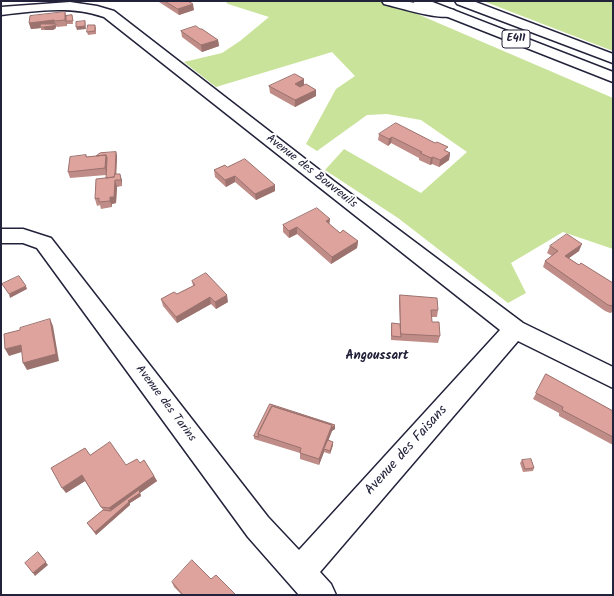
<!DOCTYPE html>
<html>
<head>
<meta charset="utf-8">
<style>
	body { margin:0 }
	#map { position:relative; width:614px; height:596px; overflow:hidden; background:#fff; font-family:Kalam,sans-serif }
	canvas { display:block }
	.frame { position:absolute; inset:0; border:2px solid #22223b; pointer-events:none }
</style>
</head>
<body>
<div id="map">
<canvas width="614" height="596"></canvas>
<div class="frame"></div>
</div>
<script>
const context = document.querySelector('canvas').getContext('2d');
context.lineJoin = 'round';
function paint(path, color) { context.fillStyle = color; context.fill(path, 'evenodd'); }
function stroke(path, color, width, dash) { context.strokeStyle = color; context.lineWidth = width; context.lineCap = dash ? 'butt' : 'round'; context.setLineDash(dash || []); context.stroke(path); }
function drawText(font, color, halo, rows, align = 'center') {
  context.font = font + ' Kalam,sans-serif'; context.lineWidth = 4; context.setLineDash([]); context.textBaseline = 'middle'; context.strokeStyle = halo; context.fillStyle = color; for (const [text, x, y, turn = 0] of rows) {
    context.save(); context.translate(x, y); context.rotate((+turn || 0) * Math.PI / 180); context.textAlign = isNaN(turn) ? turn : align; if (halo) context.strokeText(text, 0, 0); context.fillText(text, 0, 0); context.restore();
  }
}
const green = new Path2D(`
	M225,1H387L613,98V249L563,232L511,263L526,293L508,303L398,218L325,170L344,149L421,193L467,152L421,120L387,114L367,115L317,151L306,144L336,89L355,76L332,52L216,87L184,62L222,53L240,41L269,17L228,4Z
	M483,1H613V51Z`);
const minor = new Path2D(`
	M382,1H404L449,9L454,10L456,13L454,16C437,20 401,8 384,4Z
	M70,2L97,6L114,11L335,182L523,323L613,367V388L518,341L320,572L331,584L336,595H299L248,537L37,248L23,243H1V229H23L51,238L268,517L299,550L500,330L104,17C71,5 35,11 1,15V7Z`);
const highway = new Path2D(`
	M413,1H430L613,72V82L415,4Z
	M455,1H473L613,54V63L457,4Z`);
const wall = new Path2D(`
	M159,1H188L194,10L179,15L159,2Z
	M72,15L73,24H67V26L57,27L56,26V28L53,30H41V28L31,29L29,23L66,16Z
	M95,25L96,28V34L88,35L87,32Z
	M200,29L218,40L219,46L202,52L182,37L181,31Z
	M304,79V85L316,90V96L295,107L270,93L269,86Z
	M379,134L447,151L450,153L449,160L439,167L432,164L430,165L419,160V158L391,143L388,146L378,140Z
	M116,152L117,156L116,174L122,180V186L117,187L116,203L112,204V207L101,209L100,205L97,206L95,199L106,178V175L70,178L68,172L86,155L87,157L96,156Z
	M227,167L275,191L256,200L235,182L226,187L215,177L214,170Z
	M330,219L329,224L340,233L358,241L357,248L331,264L297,234L289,238L283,232V225Z
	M550,246L579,251L569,258L579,265L613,283V312L610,313L605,311L543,267L545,261L552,256L547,253Z
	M192,281L228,302L216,309L211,304L177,323L163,306L161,299L177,294L193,286Z
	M400,295L438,310L437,317H431L432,322L440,336L438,343L391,340V326L392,323L400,324L399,302Z
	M546,374L613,411V445L559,416V413L533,399Z
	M270,404L335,425V429L332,431L328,441L333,442V445L330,454L324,452L319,465L300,459V453L254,439V436Z
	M90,455L126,465L140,463L154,476L157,481L140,493L141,496L130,503V505L96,535L87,523L103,510L85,481L66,493Z
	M522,460L534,468L533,471L523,472L520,463Z
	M211,579L236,595H182L174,587L172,582Z`);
const shadedWall = new Path2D(`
	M193,4L194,10L179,15L178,9Z
	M65,12L67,18L66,21L67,26L65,20Z
	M54,20L56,28L53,30H45L44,27H40L41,28L31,29L29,23Z
	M85,21L86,29L77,30L76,27Z
	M218,40L219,46L202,52L201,45Z
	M304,79V85L295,90V84Z
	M316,90V96L295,107V100Z
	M392,137L391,143L388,146L389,139Z
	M116,152L117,156L116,180H115Z
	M450,153L449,160L439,167L440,160Z
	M106,155L108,162L107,175L105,168Z
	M433,157L432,164L430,165L431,158Z
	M120,174L122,180V186Z
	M235,176V182L226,187L225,180Z
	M115,180L117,187L116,203L112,204V207L110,201V197Z
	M275,185V191L256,200L255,194Z
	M330,219L329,226L326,221Z
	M297,227V234L289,238V231Z
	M358,241L357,248L331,264L332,257Z
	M582,244L579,251L562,263L565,256Z
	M26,286L27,289L10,298L9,294Z
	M227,295L228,302L216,309L215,302Z
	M210,297L211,304L177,323L176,317Z
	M50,319L53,326L59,361L27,370L23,363Z
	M21,345L25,351L9,356L5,349Z
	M332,425H335V429L332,431L325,449H324V452L319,465V459Z
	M333,442V445L330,454V451Z
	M82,475L85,481L66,493L62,488Z
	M154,476L157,481L140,493L141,496L130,503V505L96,535L95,532L112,513L109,508Z
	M38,552L48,565L35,576L33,573Z`);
const building = new Path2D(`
	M165,1H188L193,4L178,9Z
	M65,12V20L55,21L54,20L29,23L30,16Z
	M72,15L73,21H66V16Z
	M85,21V26L76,27V22Z
	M41,24H56V25L52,26L44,27H40Z
	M88,25H95V31L87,32Z
	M196,26L200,29H202L218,40L201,45L181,31Z
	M295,74L304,79L295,84L300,87L306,84L316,90L295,100L269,86Z
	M396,123L435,143L437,142L448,147L444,150L450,153L440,160L433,157L431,158L420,153L422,152L392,137L389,139L379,134Z
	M116,152L115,174L114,177L106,178L107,158L106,155L96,156L100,153Z
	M86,155V157L106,155L105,168L68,172L70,157Z
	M245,159L275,185L255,194L235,176L225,180L214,170L225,165L227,167Z
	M115,174H120L121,180H115L114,197H110V201L99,202V198L95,199L96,179L114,177Z
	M317,208L330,219L326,221L340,233L343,230L358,241L332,257L297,227L289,231L283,225Z
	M567,234L582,244L565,256L579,265L581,263L613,283V306L608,305L545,261L558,251L550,246Z
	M206,273L227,295L215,302L210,297L176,317L161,299L174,292L177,294L195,285L192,281Z
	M19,276L26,286L9,294L2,284Z
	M400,295L437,298L438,310H431L432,322H439L440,336L401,334Z
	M50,319L56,354L23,363L21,345L5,349L4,334L20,330V328Z
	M392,323L400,324L401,337L392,336Z
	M546,374L613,411V437L562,410L563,407L536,393Z
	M270,404L335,425L332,428V425L272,406L258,434L259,437L254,436Z
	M272,406L332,425L319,459L300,453L301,448L258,434Z
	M328,440L333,442L330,451L324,449Z
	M110,442L126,465L137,459L140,463L144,460L154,476L109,508L101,507L82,475L62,488L51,468L85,448L90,455Z
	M531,459L534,468L525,469L522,460Z
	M139,490L140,493L128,501L129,502L95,532L87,523L103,510L110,511Z
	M38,552L46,562L33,573L25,563Z
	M192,560L211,579L216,575L236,595H183L172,582Z`);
const shields = [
	[516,39,28]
];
const shieldNames = [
	["E411",516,39]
];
const streetNames = [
	["Avenue des Bouvreuils",311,172,38],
	["Avenue des Tarins",165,404,53]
];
const neighbourhoodNames = [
	["Angoussart",377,357]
];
const nearStreetnames = [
	["Avenue des Faisans",407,451,-48]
];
paint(green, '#c9e39a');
stroke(minor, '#22223b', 3);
stroke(highway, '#22223b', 3);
paint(minor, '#fff');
paint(highway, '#fff');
paint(wall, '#bf8c87');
paint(shadedWall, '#9b726e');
paint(building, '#dea39d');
stroke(building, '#9b726e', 1);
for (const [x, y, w] of shields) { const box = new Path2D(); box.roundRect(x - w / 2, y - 9, w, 18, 3); context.fillStyle = '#fff'; context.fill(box); stroke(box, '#22223b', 1); }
drawText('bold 11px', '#22223b', null, shieldNames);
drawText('12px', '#22223b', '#fff', streetNames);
drawText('bold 13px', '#22223b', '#fff', neighbourhoodNames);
drawText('14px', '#22223b', '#fff', nearStreetnames);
</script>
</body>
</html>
